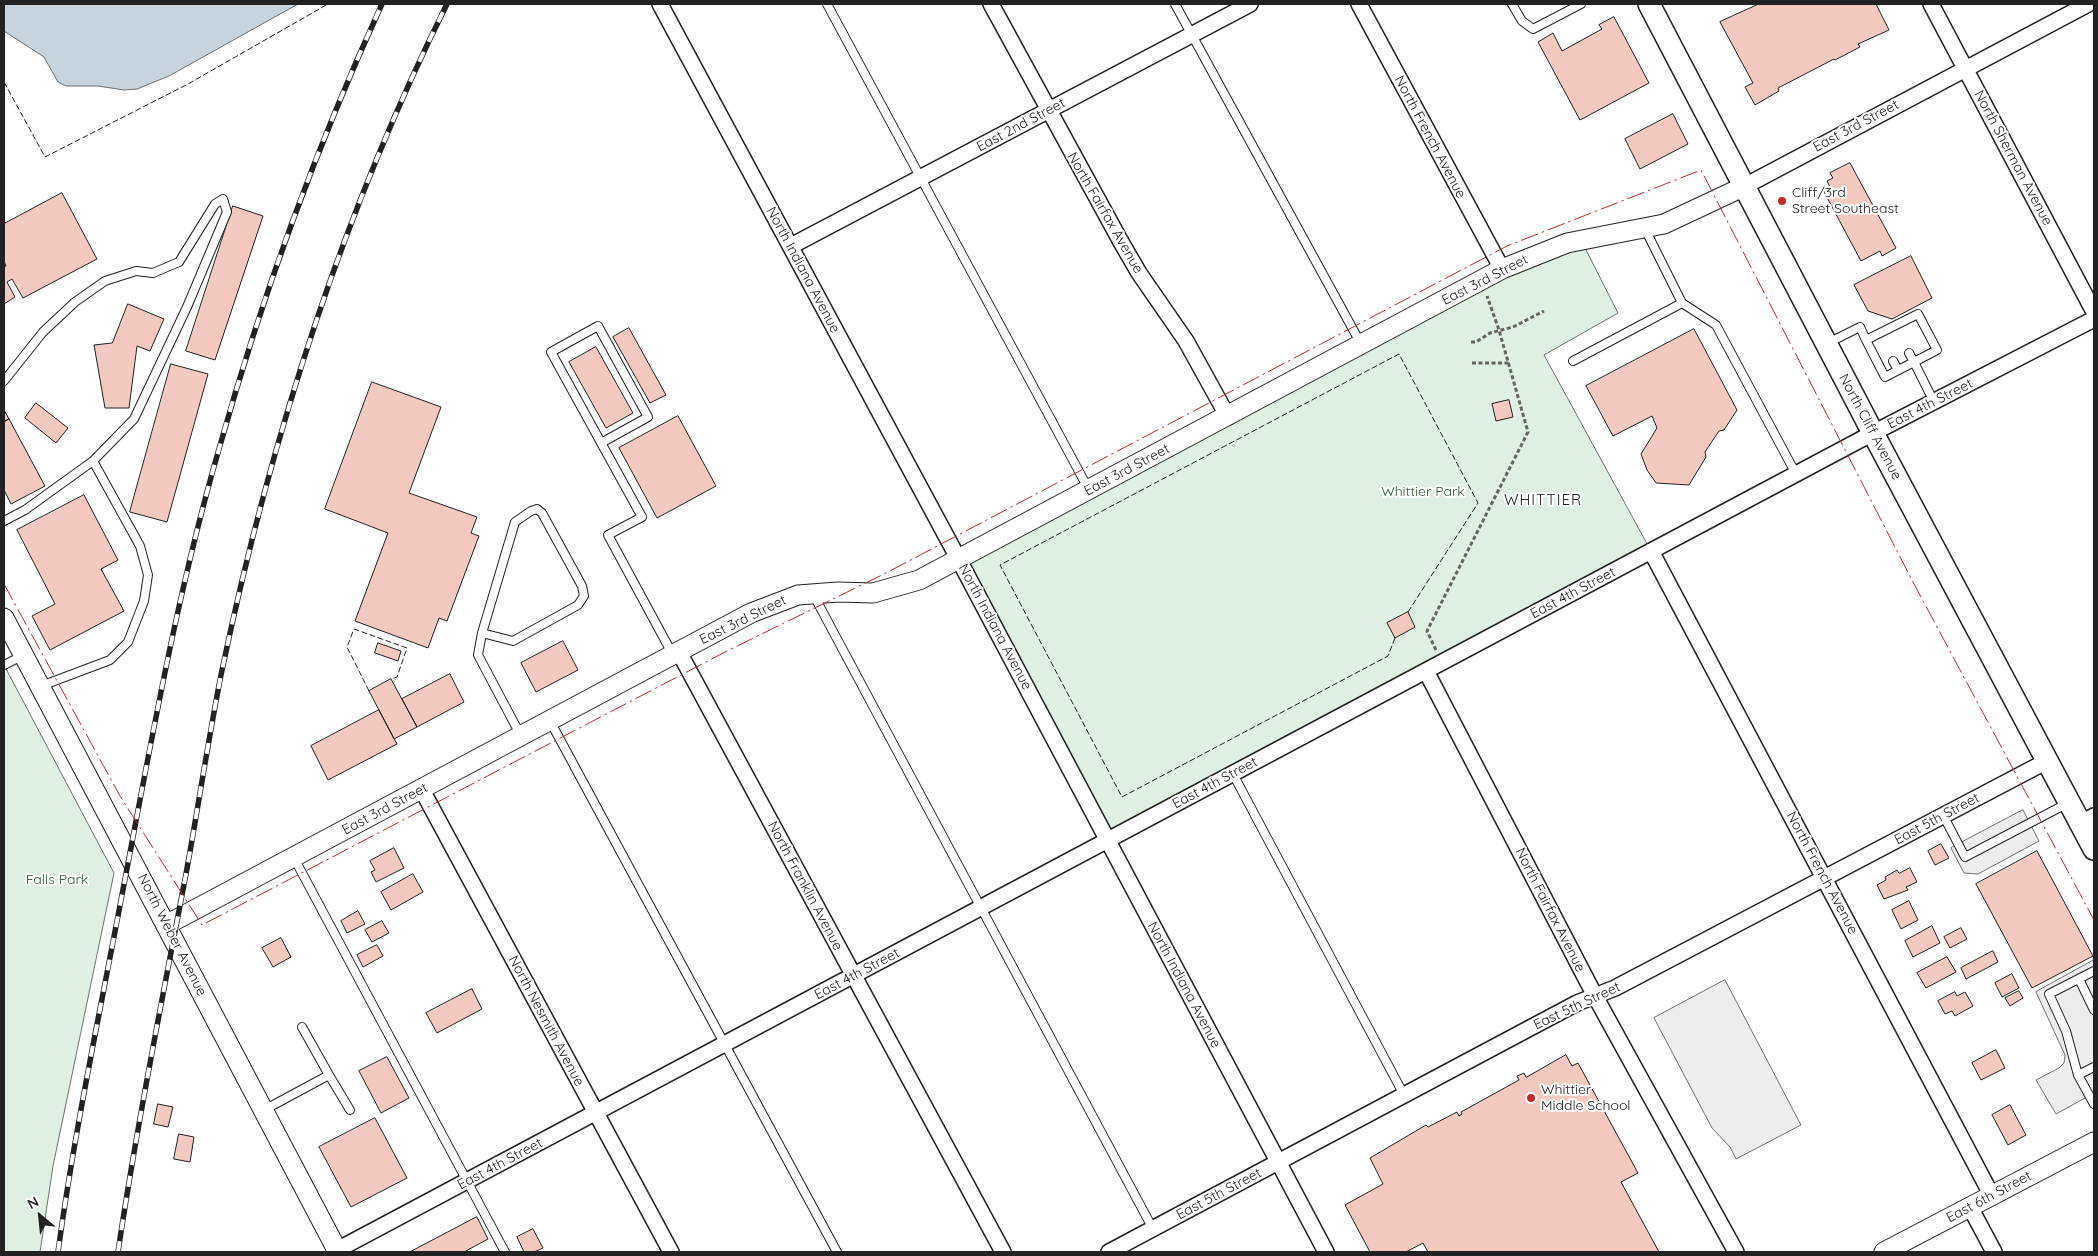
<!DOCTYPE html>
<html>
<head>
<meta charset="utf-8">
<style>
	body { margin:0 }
	#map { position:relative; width:2098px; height:1256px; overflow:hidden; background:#fff; font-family:Quicksand,sans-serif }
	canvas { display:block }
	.frame { position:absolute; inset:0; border:5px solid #222; pointer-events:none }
	.north { position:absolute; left:15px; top:1191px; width:50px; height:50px; -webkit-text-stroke:4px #fff; paint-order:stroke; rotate:332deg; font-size:14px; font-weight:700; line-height:20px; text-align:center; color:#222 }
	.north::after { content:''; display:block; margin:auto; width:18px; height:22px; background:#222; clip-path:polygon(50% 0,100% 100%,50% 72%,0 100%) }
</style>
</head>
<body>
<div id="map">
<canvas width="2098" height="1256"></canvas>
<div class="frame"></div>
<div class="north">N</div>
</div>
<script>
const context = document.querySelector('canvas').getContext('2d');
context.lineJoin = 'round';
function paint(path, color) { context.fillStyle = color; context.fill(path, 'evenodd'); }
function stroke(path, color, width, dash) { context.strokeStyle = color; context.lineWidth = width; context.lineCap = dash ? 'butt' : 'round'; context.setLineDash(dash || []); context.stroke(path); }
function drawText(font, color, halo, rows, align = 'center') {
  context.font = font + ' Quicksand,sans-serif'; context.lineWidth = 4; context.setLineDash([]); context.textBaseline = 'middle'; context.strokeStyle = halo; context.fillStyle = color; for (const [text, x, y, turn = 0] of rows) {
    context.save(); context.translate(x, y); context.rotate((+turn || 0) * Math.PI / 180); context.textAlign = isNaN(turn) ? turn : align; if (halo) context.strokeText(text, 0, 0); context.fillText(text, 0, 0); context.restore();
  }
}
const green = new Path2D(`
	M1581,240L1618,313L1544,355L1651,551L1108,840L959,560L1502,269Z
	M4,665L114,873L53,1166L40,1252H4Z`);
const parking = new Path2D(`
	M2023,810L2039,841L1978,874L1964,873L1951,848Z
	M2094,960V1093L2056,1114L2036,1080L2059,1068L2064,1063L2065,1055L2036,992Z
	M1725,980L1801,1125L1736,1159L1730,1147L1712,1128L1654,1018Z`);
const water = new Path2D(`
	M4,4H298L169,76L137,89L124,90L98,86H66L58,82L44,57L4,31Z`);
const building = new Path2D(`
	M1759,4H1876L1889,30L1858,44L1860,47L1835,60L1834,59L1778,88L1779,91L1755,105L1745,87L1753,83L1720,22Z
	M1614,17L1649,83L1580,120L1538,42L1553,33L1562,51L1602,29L1599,25Z
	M1673,114L1688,144L1640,169L1625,139Z
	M1850,163L1896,248L1882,256L1880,251L1861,261L1823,190L1830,187L1827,181L1833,178L1830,173Z
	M62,193L97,259L23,298L12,279L7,282L15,297L4,304V267L6,266L4,261V224Z
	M233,206L263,216L215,360L186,351Z
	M1911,256L1932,298L1892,319L1868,311L1854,285Z
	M128,304L164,319L150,351L137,346L129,408H105L94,345L112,343Z
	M629,328L666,395L650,403L613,337Z
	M1694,329L1737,410L1724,430L1719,431L1705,452L1706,457L1689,485L1656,483L1647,470L1641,454L1657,428L1652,416L1613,436L1586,386Z
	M596,347L633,413L606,428L569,362Z
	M171,364L208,374L167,522L130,512Z
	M372,382L441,407L409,493L477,517L471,533L479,536L447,621L439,618L428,648L355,621L388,533L325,509Z
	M1509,400L1513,417L1496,421L1492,404Z
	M36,403L68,428L56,443L25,418Z
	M4,410L9,419L4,422Z
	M678,416L716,486L657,518L619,448Z
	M9,419L45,486L11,504L4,490V422Z
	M84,495L118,560L101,569L124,611L50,650L32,616L55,604L17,530Z
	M1408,612L1415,627L1395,638L1387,623Z
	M563,641L578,670L536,692L521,663Z
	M378,643L401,651L398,661L375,653Z
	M450,674L464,702L417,727L402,699Z
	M391,679L417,727L394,739L369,691Z
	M379,710L397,744L328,780L311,746Z
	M1941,844L1949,858L1935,865L1928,851Z
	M394,848L404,868L376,882L371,872L375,870L370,861Z
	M2037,851L2093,956L2032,988L1976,884Z
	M1910,868L1917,882L1906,887L1908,890L1884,899L1877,885L1886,880L1885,877L1897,870L1899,873Z
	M413,874L423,892L391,910L381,892Z
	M1909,901L1918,920L1901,929L1892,910Z
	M358,911L365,924L347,933L341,921Z
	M382,921L389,933L372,942L365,930Z
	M1932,926L1940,943L1913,957L1905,941Z
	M1961,928L1967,939L1950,948L1944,937Z
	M281,938L291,957L273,967L262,948Z
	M377,945L383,956L363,967L357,955Z
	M1993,951L1998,962L1966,979L1961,968Z
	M1947,957L1956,972L1926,988L1917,973Z
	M2012,974L2019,988L2002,997L1995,983Z
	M472,989L482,1009L437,1033L426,1013Z
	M2019,991L2023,998L2010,1006L2005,998Z
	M1955,992L1957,996L1965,992L1973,1006L1955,1016L1952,1011L1945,1014L1938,1001Z
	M1996,1050L2005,1068L1981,1080L1972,1063Z
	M1566,1055L1572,1066L1578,1063L1638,1173L1621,1182L1659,1252H1428L1423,1243L1406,1252H1370L1345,1205L1383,1184L1370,1158L1426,1125L1428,1127L1457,1112L1459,1116L1462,1114L1461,1112L1519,1080L1517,1076L1524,1073L1526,1077Z
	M387,1057L409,1098L381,1113L359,1071Z
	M158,1104L173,1107L168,1127L154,1124Z
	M2010,1105L2026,1135L2008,1145L1992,1115Z
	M375,1118L407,1178L351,1207L319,1147Z
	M179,1134L194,1137L190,1162L174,1159Z
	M477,1217L488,1239L464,1252H410Z
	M533,1229L543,1248L534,1252H524L517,1237Z`);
const path = new Path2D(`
	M1471,342H1476L1490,333L1513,327L1544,311
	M1472,363H1509
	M1436,650L1427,631L1528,432L1499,330L1487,296`);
const service = new Path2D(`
	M827,4L1089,490
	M1175,4L1361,344
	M1512,4L1522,21L1533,29L1581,4
	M1645,229L1682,303L1716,325L1796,474
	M1866,340L1885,377L1914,362L1909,353
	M1828,343L1860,327L1866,340L1918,314L1937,350L1914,362L1934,402
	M1573,361L1682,303
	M1893,361L1898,370
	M4,381L43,332L75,302L105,281L136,271L153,273L179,262L215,204L223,199L227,212L187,307L134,419L93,461L25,510L4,521
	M601,443L648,417L598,326L551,352L642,517L608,535L673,655
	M813,594L1153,1229
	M482,633L513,641L578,605L584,596L582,586L542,513L537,509L531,511L515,522L482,633L478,655L521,736
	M4,665L24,655
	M41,686L110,660L128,642L144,601L148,575L140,546L93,461
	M550,721L837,1252
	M1233,774L1404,1095
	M1943,815L1965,857L2068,803
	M294,858L505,1252
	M2094,971L2049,994L2066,1031L2078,1075L2094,1104
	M2079,979L2094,1010
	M329,1075L350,1110
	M2078,1075L2094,1067
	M264,1110L329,1075L302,1027`);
const minor = new Path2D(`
	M660,4L959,560L1326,1252
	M991,4L1121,242L1139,273L1186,341L1228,417
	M1359,4L1502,269
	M1931,4L2094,312
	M1745,186L2088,4
	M791,246L1250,4
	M1651,551L1992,1196
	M679,652L1003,1252
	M1426,671L1595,996L1736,1252
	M422,790L671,1252
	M2081,823L2094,816
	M1970,1207L1994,1252
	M337,1250L1873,433L2094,319
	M1109,1252L1577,1003L1615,988L2047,761`);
const tertiary = new Path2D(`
	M4,618L338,1252
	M166,925L751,613L798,595L838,592L873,593L919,580L1502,269L1567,243L1664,224L1745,186
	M1884,1252L2094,1142`);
const secondary = new Path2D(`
	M1649,4L1873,433L2094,849`);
const rail = new Path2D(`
	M58,1252C74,1134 99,1017 121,900C150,749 176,597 219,449C262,296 316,148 382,4
	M118,1252C137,1125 162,1000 186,874C198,808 208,741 221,675C269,444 342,215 447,4`);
const fence = new Path2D(`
	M4,82L45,157L188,84L328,4
	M1395,638L1388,656L1122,797L1000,565L1399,354L1478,503L1408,612
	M369,691L347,647L354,629L407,648L397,677L391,679`);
const power = new Path2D(`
	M4,584L120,796L202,925L727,651L886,573L1507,246L1701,170L1914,584L2094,920`);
const markers = [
	[1782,201,5,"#c62828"],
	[1531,1098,5,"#c62828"]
];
const streetNames = [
	["East 2nd Street",1021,125,-28],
	["East 3rd Street",1856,126,-28],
	["North French Avenue",1430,137,62],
	["North Sherman Avenue",2013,158,62],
	["North Fairfax Avenue",1105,213,60],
	["North Indiana Avenue",803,270,62],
	["East 3rd Street",1485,280,-27],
	["East 4th Street",1930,404,-27],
	["North Cliff Avenue",1870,427,62],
	["East 3rd Street",1127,470,-28],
	["East 4th Street",1573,593,-28],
	["East 3rd Street",743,620,-26],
	["North Indiana Avenue",995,627,62],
	["East 4th Street",1215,783,-28],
	["East 3rd Street",385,809,-28],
	["East 5th Street",1937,819,-28],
	["North French Avenue",1822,873,62],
	["North Franklin Avenue",805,886,62],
	["North Fairfax Avenue",1550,910,63],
	["North Weber Avenue",172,935,63],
	["East 4th Street",857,974,-28],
	["North Indiana Avenue",1184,985,62],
	["East 5th Street",1577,1006,-25],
	["North Nesmith Avenue",546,1021,62],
	["East 4th Street",500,1164,-28],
	["East 5th Street",1219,1194,-28],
	["East 6th Street",1989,1197,-28]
];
const poiNames = [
	["Cliff/3rd",1792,193],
	["Street Southeast",1792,209],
	["Whittier",1541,1090],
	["Middle School",1541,1106]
];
const parkNames = [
	["Whittier Park",1423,492],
	["Falls Park",57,880]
];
const neighbourhoodNames = [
	["WHITTIER",1543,500]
];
paint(green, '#e0efe3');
stroke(green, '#6f6f6f', 1);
paint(parking, '#ededed');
stroke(parking, '#6f6f6f', 1);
paint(water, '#c7d3dd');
stroke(water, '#6f6f6f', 1);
paint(building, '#f3c9c0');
stroke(building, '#222', 1);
stroke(service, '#222', 10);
stroke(minor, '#222', 18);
stroke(tertiary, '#222', 21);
stroke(secondary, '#222', 24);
stroke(path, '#646464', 3, [4, 2.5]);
stroke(service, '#fff', 8);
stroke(minor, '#fff', 15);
stroke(tertiary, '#fff', 19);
stroke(secondary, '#fff', 21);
stroke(rail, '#222', 5.5);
stroke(rail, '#fff', 4, [11]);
stroke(fence, '#222', 1, [6, 2.5]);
stroke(power, '#c62828', 1, [18, 4, 2.5, 4]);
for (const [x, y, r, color] of markers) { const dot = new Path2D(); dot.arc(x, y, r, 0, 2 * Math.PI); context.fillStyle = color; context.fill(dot); stroke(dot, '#fff', 2); }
drawText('14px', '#222', '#fff', streetNames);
drawText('14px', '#222', '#fff', poiNames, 'left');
drawText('14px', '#2f5e38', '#fff', parkNames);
context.letterSpacing = '1px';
drawText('15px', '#222', '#fff', neighbourhoodNames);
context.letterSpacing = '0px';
</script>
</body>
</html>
